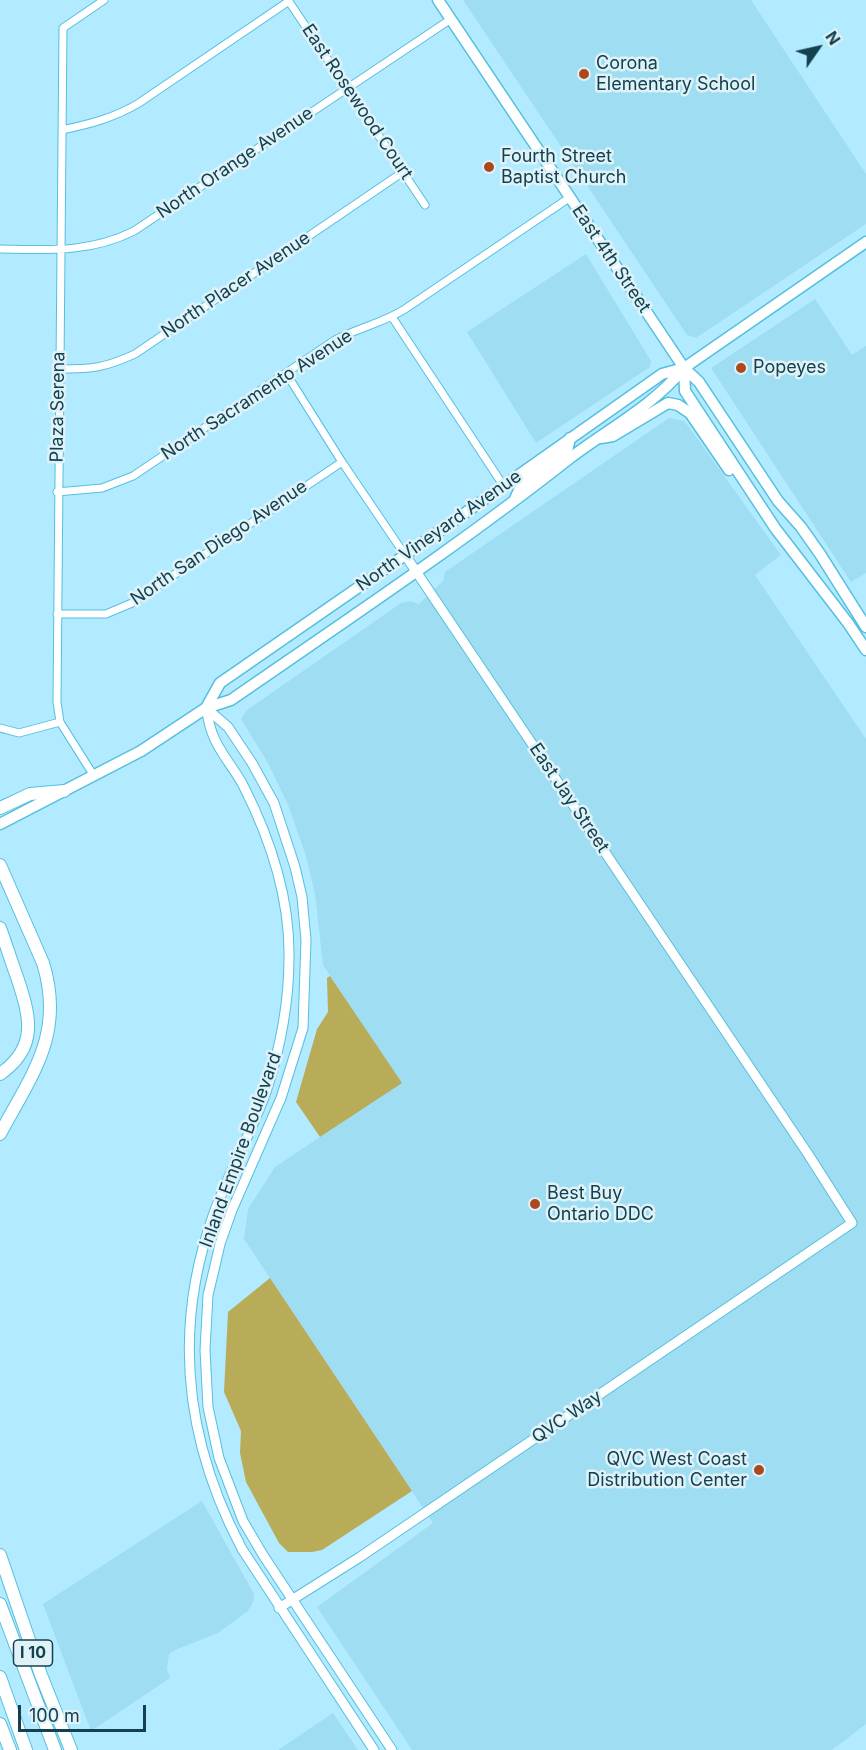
<!DOCTYPE html>
<html>
<head>
<meta charset="utf-8">
<style>
	body { margin:0 }
	#map { position:relative; width:866px; height:1750px; overflow:hidden; background:#b2ebff; font-family:Inter,sans-serif }
	canvas { display:block }
	.north { position:absolute; left:788px; top:18px; width:60px; height:60px; -webkit-text-stroke:4px #dff2f8; paint-order:stroke; rotate:56deg; font-size:16px; font-weight:700; line-height:24px; text-align:center; color:#14414f }
	.north::after { content:''; display:block; margin:auto; width:21px; height:27px; background:#14414f; clip-path:polygon(50% 0,100% 100%,50% 72%,0 100%) }
	.scale { position:absolute; left:18px; top:1705px; width:128px; height:27px; box-sizing:border-box; border:3px solid #14414f; border-top:0; padding-left:8px; font-size:18px; line-height:21px; white-space:nowrap; color:#14414f; -webkit-text-stroke:4px #dff2f8; paint-order:stroke }
</style>
</head>
<body>
<div id="map">
<canvas width="866" height="1750"></canvas>
<div class="north">N</div>
<div class="scale">100 m</div>
</div>
<script>
const context = document.querySelector('canvas').getContext('2d');
context.lineJoin = 'round';
function paint(path, color) { context.fillStyle = color; context.fill(path, 'evenodd'); }
function stroke(path, color, width, dash) { context.strokeStyle = color; context.lineWidth = width; context.lineCap = dash ? 'butt' : 'round'; context.setLineDash(dash || []); context.stroke(path); }
function drawText(font, color, halo, rows, align = 'center') {
  context.font = font + ' Inter,sans-serif'; context.lineWidth = 5; context.setLineDash([]); context.textBaseline = 'middle'; context.strokeStyle = halo; context.fillStyle = color; for (const [text, x, y, turn = 0] of rows) {
    context.save(); context.translate(x, y); context.rotate((+turn || 0) * Math.PI / 180); context.textAlign = isNaN(turn) ? turn : align; if (halo) context.strokeText(text, 0, 0); context.fillText(text, 0, 0); context.restore();
  }
}
const built = new Path2D(`
	M463,0H751L866,174V224L696,338L687,335Z
	M586,254L651,361L650,367L536,443L467,332Z
	M815,299L852,355L866,346V573L851,582L711,368Z
	M669,418L684,421L689,427L781,555L755,575L866,739V1724L832,1750H412L317,1607L433,1523L244,1239L248,1209L275,1167L401,1083L323,965L315,894L305,853L288,805L268,763L241,719L247,710L401,603L411,601L419,604L443,581L445,572Z
	M202,1501L254,1594L253,1602L248,1611L218,1633L175,1650L169,1654L167,1669L170,1678L91,1731L43,1604Z
	M333,1713L358,1750H278Z`);
const water = new Path2D(`
	M330,976L402,1083L320,1137L296,1102L317,1029L328,1012L327,978Z
	M270,1278L412,1491L322,1550L312,1552H288L279,1543L246,1482L240,1453L241,1431L224,1392L228,1312Z`);
const street = new Path2D(`
	M288,0L425,205
	M62,130C90,124 114,118 139,103L289,1
	M0,249C48,250 90,253 134,231L451,19
	M392,317L503,485
	M59,369C93,369 104,368 135,354L403,172
	M286,373L342,462L405,555
	M57,492L102,488L133,476L335,340C358,328 383,323 405,309L569,198
	M57,614H106L132,603L342,462
	M0,728L19,733L60,722
	M94,776L60,722L57,702L63,28L104,0`);
const secondary = new Path2D(`
	M206,708L228,727L252,763L274,803L295,867L302,897L306,940L303,1028L281,1098L232,1210L220,1244L214,1270L208,1295L205,1350L208,1407L219,1458L243,1521L263,1555L392,1750
	M206,708C208,717 209,726 213,735C219,752 234,768 243,785C270,838 290,898 289,958C289,1004 280,1049 266,1092C251,1133 229,1172 214,1213C172,1329 185,1441 242,1549L374,1750
	M279,1608L360,1557L852,1223L808,1154L405,555`);
const primary = new Path2D(`
	M438,0L684,368L699,382L778,501L801,527L820,554L866,627
	M684,368L685,391L775,528L848,623L866,650
	M601,438L613,436L668,403L678,405L690,413L729,470
	M514,501L521,486L564,453L568,447L570,438
	M206,708L220,683L421,544L662,374L684,368
	M0,824L141,751L206,708L231,700C345,621 461,544 570,458C608,429 653,406 684,368L866,242`);
const highway = new Path2D(`
	M0,808L30,794L64,791
	M0,865L43,963C65,1034 32,1074 0,1134
	M0,928C6,944 11,961 17,977C30,1016 39,1047 0,1074
	M0,1555L41,1675L71,1750
	M0,1604L55,1750
	M0,1677L26,1750
	M0,1724L10,1750`);
const markers = [
	[584,74,6,"#ad481d"],
	[489,167,6,"#ad481d"],
	[741,368,6,"#ad481d"],
	[535,1204,6,"#ad481d"],
	[759,1470,6,"#ad481d"]
];
const shields = [
	[33,1653,39]
];
const shieldNames = [
	["I 10",33,1653]
];
const poiNames = [
	["Corona",596,64],
	["Elementary School",596,85],
	["Fourth Street",501,157],
	["Baptist Church",501,178],
	["Popeyes",753,368],
	["Best Buy",547,1194],
	["Ontario DDC",547,1215],
	["QVC West Coast",747,1460,"right"],
	["Distribution Center",747,1481,"right"]
];
const streetNames = [
	["East Rosewood Court",357,102,56],
	["North Orange Avenue",235,163,-34],
	["East 4th Street",611,259,56],
	["North Placer Avenue",236,285,-34],
	["North Sacramento Avenue",257,395,-33],
	["Plaza Serena",58,407,-89],
	["North Vineyard Avenue",439,531,-35],
	["North San Diego Avenue",219,543,-34],
	["East Jay Street",569,798,56],
	["Inland Empire Boulevard",241,1150,-70],
	["QVC Way",567,1417,-34]
];
paint(built, '#9eddf2');
paint(water, '#b8ac59');
stroke(street, '#55bfdf', 9);
stroke(secondary, '#55bfdf', 11);
stroke(primary, '#55bfdf', 13);
stroke(highway, '#55bfdf', 14);
stroke(street, '#fff', 7);
stroke(secondary, '#fff', 9);
stroke(primary, '#fff', 10);
stroke(highway, '#fff', 12);
for (const [x, y, r, color] of markers) { const dot = new Path2D(); dot.arc(x, y, r, 0, 2 * Math.PI); context.fillStyle = color; context.fill(dot); stroke(dot, '#dff2f8', 2); }
for (const [x, y, w] of shields) { const box = new Path2D(); box.roundRect(x - w / 2, y - 13, w, 26, 4.5); context.fillStyle = '#dff2f8'; context.fill(box); stroke(box, '#14414f', 1.5); }
drawText('bold 16px', '#14414f', null, shieldNames);
drawText('18px', '#14414f', '#dff2f8', poiNames, 'left');
drawText('18px', '#14414f', '#dff2f8', streetNames);
</script>
</body>
</html>
